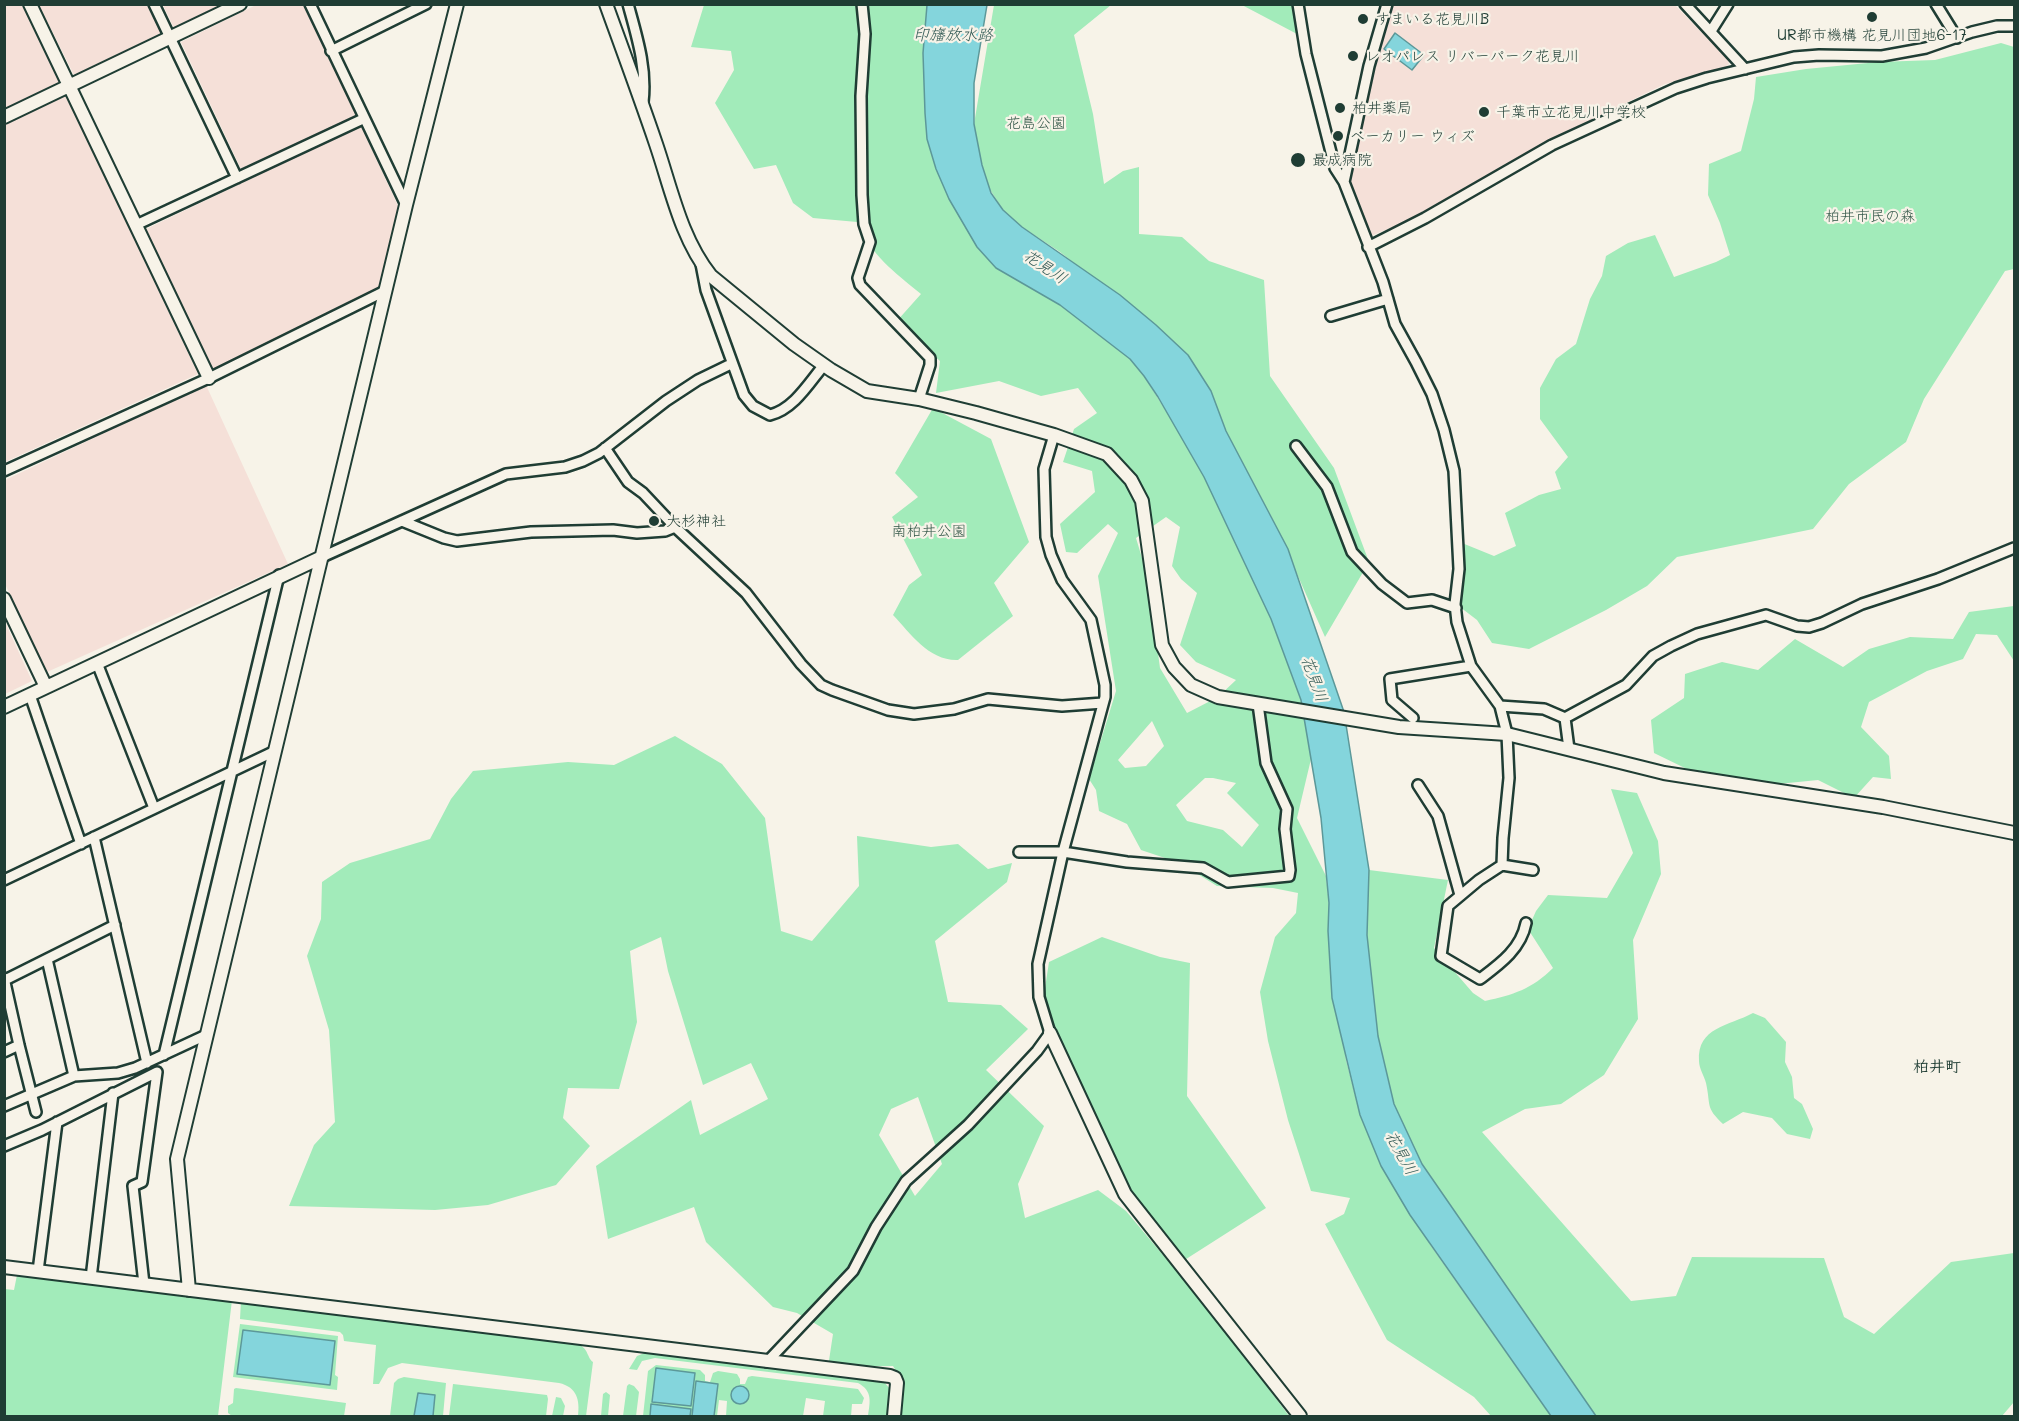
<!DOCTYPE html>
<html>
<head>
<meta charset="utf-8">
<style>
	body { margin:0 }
	#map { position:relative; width:2019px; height:1421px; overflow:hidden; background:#f7f3e8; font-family:Mali,sans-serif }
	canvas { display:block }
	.frame { position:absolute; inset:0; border:6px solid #1f3d34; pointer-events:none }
</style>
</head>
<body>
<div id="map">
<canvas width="2019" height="1421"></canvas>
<div class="frame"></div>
</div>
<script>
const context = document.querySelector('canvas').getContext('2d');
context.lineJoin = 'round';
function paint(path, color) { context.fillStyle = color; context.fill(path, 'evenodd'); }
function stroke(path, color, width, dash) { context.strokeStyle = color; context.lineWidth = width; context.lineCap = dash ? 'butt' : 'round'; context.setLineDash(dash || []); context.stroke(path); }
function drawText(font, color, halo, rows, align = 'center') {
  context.font = font + ' Mali,"Klee One",sans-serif'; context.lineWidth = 4.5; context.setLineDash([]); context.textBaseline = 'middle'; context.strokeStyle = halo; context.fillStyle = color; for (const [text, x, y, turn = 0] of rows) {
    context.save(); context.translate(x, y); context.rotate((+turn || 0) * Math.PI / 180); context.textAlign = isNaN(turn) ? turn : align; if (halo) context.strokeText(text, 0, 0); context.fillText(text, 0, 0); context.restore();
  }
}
const built = new Path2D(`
	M4,5H22L60,83L5,109Z
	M39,5H147L161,33L74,75Z
	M163,5H221L174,28Z
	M256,5H303L359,114L241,169L181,42Z
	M1390,5H1675L1728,60L1729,64L1722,70L1665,84L1549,140L1516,161L1409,220L1371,236L1362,230L1347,177L1369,75Z
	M66,94L198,374L5,462V124Z
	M361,126L399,208L378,290L213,370L146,229Z
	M206,385L288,564L47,672L5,584V480Z
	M5,622L32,681L5,694H4Z`);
const green = new Path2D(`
	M704,5H927L923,53L925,113L927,139L996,268L1060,305L1130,359L1144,376L1171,419L1204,477L1271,619L1301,700L1311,759L1297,818L1326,876L1346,1060L1360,1115L1431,1246L1551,1416H1491L1474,1397L1387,1340L1325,1224L1344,1214L1350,1198L1311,1191L1288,1120L1268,1041L1260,992L1275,937L1296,913L1298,893L1273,888L1217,886L1180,863L1141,850L1127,824L1099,811L1096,790L1089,779L1116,691L1098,576L1118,533L1108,524L1077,553L1066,552L1060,524L1095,492L1092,471L1063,462L1074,429L1097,413L1078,388L1041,396L999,381L936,393L940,361L896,322L921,294C893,271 872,256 857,222L813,218L793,203L776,165L754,169L715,103L734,70L731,51L691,47ZM1166,517L1180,527L1172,566L1181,579L1197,593L1180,645L1196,662L1236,680L1218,697L1187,713L1160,668L1148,578L1136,538ZM1152,721L1164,746L1146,766L1125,768L1118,760ZM1205,778H1213L1236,783L1227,793L1259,825L1242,847L1223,830L1187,821L1176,805Z
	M994,5H1111L1074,35L1093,114L1104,184L1123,171L1139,167V234L1182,237L1209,261L1264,280L1270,376L1334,468L1369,562L1325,637L1273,520L1226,431L1211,391L1167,336L1060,252L1022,227L1003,210L989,188L982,165L974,124Z
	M1242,5H1293L1297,34Z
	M2001,43L2014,47V269L2005,271L1924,399L1906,442L1849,484L1813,529L1677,557L1647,586L1606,610L1529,649L1492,643L1477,620L1456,604L1464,573L1462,543L1494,556L1516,546L1505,513L1539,495L1561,489L1555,472L1568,457L1540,419V388L1556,359L1576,344L1590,299L1602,276L1606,256L1628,243L1655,235L1674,277L1716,262L1730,255L1720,223L1708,195L1709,164L1741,151L1754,99L1756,77L1806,69L1878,62L1935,60Z
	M933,408L991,439L1029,542L994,583L1013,616L958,660C929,661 911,634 893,615L909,585L922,575L892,517L918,497L895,473Z
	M2014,606V661L1997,635L1976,634L1963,659L1927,671L1869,702L1861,727L1889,756L1891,779L1873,777L1854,798L1818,780L1728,789L1654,753L1651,720L1684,698L1685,674L1722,662L1758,670L1795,639L1843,667L1869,649L1910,637L1953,639L1969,612Z
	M675,736L722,764L765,818L781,931L812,941L859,886L857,836L931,847L958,844L988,869L1012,863L1007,882L935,941L948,1002L1001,1005L1028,1029L986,1070L1044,1126L1018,1184L1025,1218L1098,1190L1126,1211L1221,1324L1289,1416H897L902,1381L893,1366L828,1367L833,1334L797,1313L773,1307L706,1242L694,1207L608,1239L596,1166L691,1100L700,1135L768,1099L751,1063L703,1085L668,971L661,937L630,951L637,1022L619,1089L568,1088L563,1118L590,1146L556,1185L488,1205L435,1210L289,1206L314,1145L335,1122L329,1030L307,956L321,919L322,882L350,863L430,839L451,799L473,771L568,762L614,765ZM918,1097L942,1164L915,1196L879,1135L891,1109Z
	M1611,789L1637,793L1658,841L1661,874L1633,940L1638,1019L1604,1075L1561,1104L1525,1109L1482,1132L1631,1301L1676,1296L1692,1257L1824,1258L1844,1317L1874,1334L1951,1262L2014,1253V1402L2002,1416H1595L1422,1164L1394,1104L1378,1036L1367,935L1369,870L1448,880L1434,948L1473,993L1485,1001C1513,995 1532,989 1553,968L1528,929L1536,911L1548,895L1607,898L1633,853Z
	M1102,937L1160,957L1190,963L1187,1096L1266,1208L1183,1261L1123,1183L1043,1001L1049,962Z
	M1753,1013L1765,1018L1786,1042L1785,1062L1792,1077L1794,1098L1802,1104L1813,1129L1810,1139L1787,1134L1772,1118L1743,1112L1723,1124C1705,1107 1711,1106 1706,1083C1704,1076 1699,1068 1699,1061C1697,1027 1729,1026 1753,1013Z
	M17,1275L232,1300L218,1416H5V1289L14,1290Z
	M241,1301L578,1344C589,1349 587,1358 593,1362L586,1416H578C580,1400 577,1387 559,1383L402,1363L388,1368L379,1384H373L376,1345L344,1341L343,1335L340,1332L240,1319Z
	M240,1324L338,1336L335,1375L338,1377L337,1390L233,1377Z
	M647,1352L884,1382L891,1390L887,1416H868C870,1402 873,1391 858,1383L655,1358L642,1361L637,1370L629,1369L637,1356Z
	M656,1365L700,1370L705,1375V1381L710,1382L713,1373L718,1371L737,1374L740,1379V1384H745L748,1377L752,1376L858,1389L864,1398L862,1404H852L851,1416H823L825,1401L806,1398L803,1416H726L727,1401L719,1400L717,1416H643L648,1371Z
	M404,1377L446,1383L443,1416H390L394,1383L398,1379Z
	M453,1384L547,1395L548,1399L546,1416H449Z
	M629,1384L634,1386L639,1392L636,1416H623L627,1386Z
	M236,1388L346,1403L344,1416H232L228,1413V1406L233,1403L234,1389Z
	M606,1392L610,1395L608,1416H601L603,1394Z
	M556,1397L561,1398L565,1406L563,1416H552Z`);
const water = new Path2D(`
	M927,5H987L974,83V124L982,165L991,193L1003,210L1022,227L1120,295L1156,325L1188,355L1211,391L1226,431L1288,549L1344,712L1369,870L1367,935L1378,1036L1394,1104L1422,1164L1596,1416H1551L1410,1215L1381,1166L1360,1115L1332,998L1328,931L1329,903L1321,818L1301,700L1271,619L1204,477L1158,397L1144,376L1130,359L1060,305L996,268L977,247L949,199L936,169L927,139L925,113L923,53Z
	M1395,33L1424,55L1412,70L1384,49Z
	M243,1330L335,1341L330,1385L237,1374Z
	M656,1368L695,1373L691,1406L652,1402Z
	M696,1381L718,1384L714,1416H692Z
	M731 1395a9 9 0 1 1 18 0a9 9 0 1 1-18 0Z
	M418,1393L435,1395L433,1416H414Z
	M651,1404L691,1409L690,1416H650Z`);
const street = new Path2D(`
	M154,4L237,178
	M310,4L406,205
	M628,4C637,37 647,68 643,102
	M862,4L865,34L861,96L862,195L864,224L870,242L858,278L860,285L930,358V365L919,399
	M1298,4L1306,54L1335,168L1344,182L1383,282L1395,324L1416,362L1432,394L1444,430L1454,471L1459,569L1455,604L1457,622L1471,666L1500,706L1507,734L1509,778L1503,838L1502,865L1479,880L1448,906L1441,956L1480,979C1500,964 1521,949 1526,923
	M1685,4L1745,69
	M1936,4L1957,38
	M1711,31L1728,4
	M331,51L426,4
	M1344,182L1369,66L1387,4
	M136,225L363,119
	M1368,247L1425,218L1552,145L1676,88L1707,78L1794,57L1819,55L1882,56L1926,48L1972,32L1997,26H2014
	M701,264L706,290L744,395L753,406L770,415C794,409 809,383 824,365
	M1331,316L1388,299
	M1296,446L1327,487L1352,552L1382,584L1407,603L1432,600L1456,608
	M605,448L628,482L643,493L675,527
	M4,471L209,378L385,291
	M402,521L444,538L457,541L531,532L613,530L637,533L665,531L675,527L746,593L801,664L821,685L832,690L888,710L914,714L954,709L988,699L1062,706L1103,703
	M322,557L506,474L565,467L583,461L599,453L666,401L698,380L731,364
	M97,663L154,808
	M30,695L81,844
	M1500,706L1544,709L1565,718L1569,749
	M1413,718L1392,700L1390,679L1471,666
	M1565,718L1626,685L1653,656L1671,646L1697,634L1766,615L1797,626L1809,627L1822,623L1862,604L1938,579L2014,548
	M1418,785L1438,816L1460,895
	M94,837L147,1063
	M1019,852H1063L1127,862L1203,868L1228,882L1289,876L1290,870L1285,829L1287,809L1266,763L1258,704
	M1502,865L1533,870
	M4,880L275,751
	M47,959L74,1076
	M4,978L19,1045L36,1112
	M5,980L115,925
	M4,1052L19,1045
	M164,1055L279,575
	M4,1106L74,1076L118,1073L135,1068L206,1035
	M4,1146L42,1130L157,1072L142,1182L133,1186L144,1284
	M38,1271L57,1122
	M91,1278L113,1093
	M767,1362L853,1271L876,1227L906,1181L968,1125L1037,1051L1050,1033L1039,997L1038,964L1063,852L1105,697V685L1091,620L1062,580L1051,555L1046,537L1044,469L1054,435`);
const secondary = new Path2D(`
	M30,4L209,378
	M606,4C623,51 640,97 656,144C671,188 681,239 711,276L794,344L831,370L867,391L919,399L976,413L1054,435L1107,454L1131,480L1142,501L1162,645L1174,667L1191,685L1218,697L1399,727L1507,734L1664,773L1883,807L2014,833
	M4,117L240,4
	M4,599L46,687
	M4,707L322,557
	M1050,1033L1125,1194L1300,1416
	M4,1267L890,1376L895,1378L897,1383L894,1416
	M189,1290L177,1159L406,205L457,4`);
const markers = [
	[1872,17,6,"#1f3d34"],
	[1363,19,6,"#1f3d34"],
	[1353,56,6,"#1f3d34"],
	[1340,108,6,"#1f3d34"],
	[1484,112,6,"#1f3d34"],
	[1338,136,6,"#1f3d34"],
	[1298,160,8,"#1f3d34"],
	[654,521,6,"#1f3d34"]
];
const poiNames = [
	["すまいる花見川B",1375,19],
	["UR都市機構 花見川団地6-17",1872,35,"center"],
	["レオパレス リバーパーク花見川",1365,56],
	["柏井薬局",1352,108],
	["千葉市立花見川中学校",1496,112],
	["ベーカリー ウィズ",1350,136],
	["最成病院",1312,160],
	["大杉神社",666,521]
];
const parkNames = [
	["花島公園",1036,123],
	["柏井市民の森",1870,216],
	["南柏井公園",929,531]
];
const waterNames = [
	["印旛放水路",953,35],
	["花見川",1045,267,34],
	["花見川",1314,679,70],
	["花見川",1401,1153,61]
];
const neighbourhoodNames = [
	["柏井町",1937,1067]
];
paint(built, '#f5e0d8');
paint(green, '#a2ebba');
paint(water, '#84d5dc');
stroke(water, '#5c9899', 1.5);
stroke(street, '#1f3d34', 14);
stroke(secondary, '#1f3d34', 16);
stroke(street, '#f7f3e8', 9);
stroke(secondary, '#f7f3e8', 12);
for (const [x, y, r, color] of markers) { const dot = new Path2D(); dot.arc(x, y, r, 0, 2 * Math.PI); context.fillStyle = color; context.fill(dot); stroke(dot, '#f7f3e8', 2); }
drawText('15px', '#1f3d34', '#f7f3e8', poiNames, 'left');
drawText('15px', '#335748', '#f7f3e8', parkNames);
drawText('italic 16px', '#335b56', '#f7f3e8', waterNames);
drawText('bold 16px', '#1f3d34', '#f7f3e8', neighbourhoodNames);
</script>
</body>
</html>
